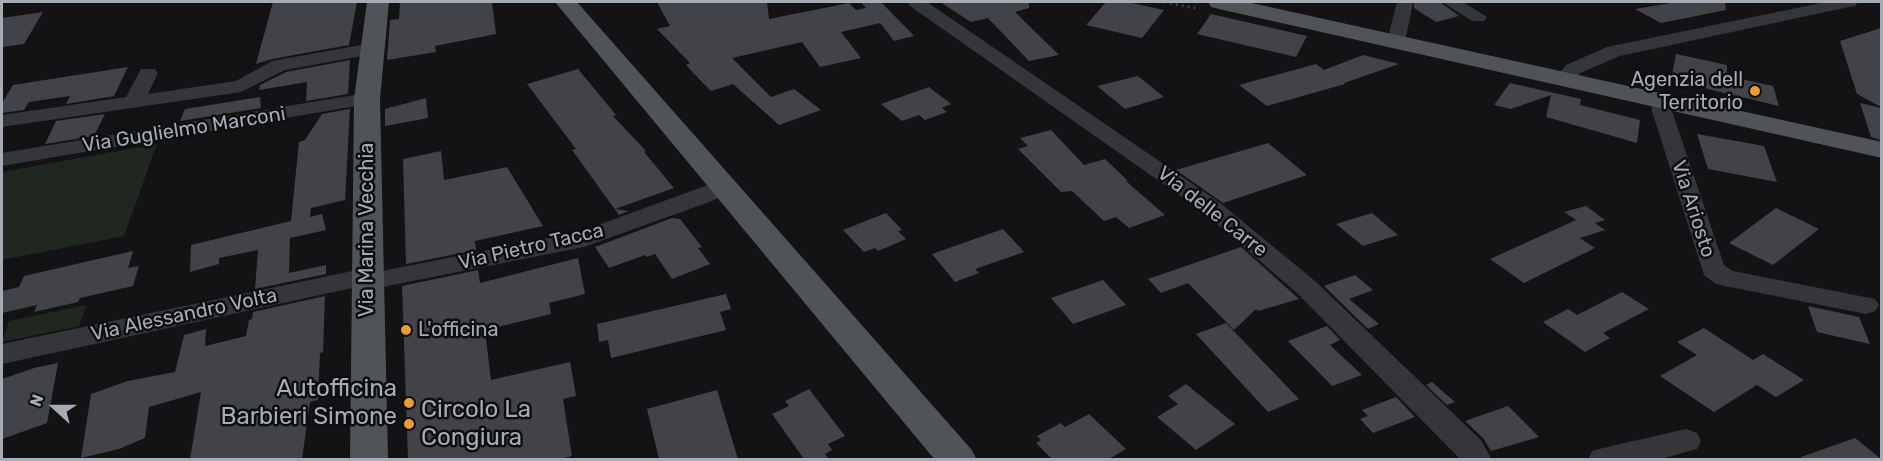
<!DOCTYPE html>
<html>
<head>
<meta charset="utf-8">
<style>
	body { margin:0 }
	#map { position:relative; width:1883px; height:461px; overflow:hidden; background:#131315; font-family:Rubik,sans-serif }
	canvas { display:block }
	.frame { position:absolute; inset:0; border:3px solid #a5acb5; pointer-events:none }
	.north { position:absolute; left:24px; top:377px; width:60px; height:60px; -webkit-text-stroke:4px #0e0e10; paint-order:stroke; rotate:291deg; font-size:16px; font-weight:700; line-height:24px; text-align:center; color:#a5acb5 }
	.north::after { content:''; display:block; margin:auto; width:21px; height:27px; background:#a5acb5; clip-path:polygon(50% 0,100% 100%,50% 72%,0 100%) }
</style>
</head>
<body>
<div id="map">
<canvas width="1883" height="461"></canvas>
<div class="frame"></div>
<div class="north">N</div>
</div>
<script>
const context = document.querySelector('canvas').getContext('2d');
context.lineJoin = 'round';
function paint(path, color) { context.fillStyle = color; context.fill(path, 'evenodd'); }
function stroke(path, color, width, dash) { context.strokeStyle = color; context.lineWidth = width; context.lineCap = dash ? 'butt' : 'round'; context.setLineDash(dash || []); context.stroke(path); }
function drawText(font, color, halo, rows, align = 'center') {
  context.font = font + ' Rubik,sans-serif'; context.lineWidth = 5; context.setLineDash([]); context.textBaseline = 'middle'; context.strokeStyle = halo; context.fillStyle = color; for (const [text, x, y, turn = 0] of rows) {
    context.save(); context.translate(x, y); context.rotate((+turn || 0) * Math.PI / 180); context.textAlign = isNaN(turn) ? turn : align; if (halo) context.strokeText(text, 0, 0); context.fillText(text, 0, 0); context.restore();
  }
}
const green = new Path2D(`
	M157,144L124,236L2,260V172Z
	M86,305L79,326L2,342L9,321Z`);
const building = new Path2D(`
	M273,2H357L349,45L272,59L256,64Z
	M400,2H492L496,34L435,46L436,52L387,60L390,20L399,19Z
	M657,2H767L769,19L849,3L856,10L866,8L861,2H881L914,36L894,41L880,23L841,32L861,58L820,67L802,42L732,58L771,97L794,89L821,110L779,125L733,84L711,91L699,79L686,65L690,63L657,29L670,26Z
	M940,2H1029V8L1015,12L1059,55L1029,61L988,18L971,22Z
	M1106,2H1127L1164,10L1142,38L1086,25Z
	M1414,2H1440L1459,16L1436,22L1414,8Z
	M1677,2H1725L1726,10L1661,23L1635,9Z
	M43,12L24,44L2,47V18Z
	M1211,14L1307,36L1296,57L1197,34Z
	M1881,28V107L1857,94L1840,41Z
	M1676,54L1727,65V76L1773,86L1779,106L1671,80Z
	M1363,55L1399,64L1344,83L1345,84L1267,106L1239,85L1316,64L1324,70Z
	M350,60L348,94L306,101L307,82L259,90L260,85L286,72Z
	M128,67L114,96L66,104L70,96L29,102L24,110L2,113V103L13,85Z
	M578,69L616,115L613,116L646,151L644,152L674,188L615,209L629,211L619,215L572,150L576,149L527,84Z
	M1138,76L1164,97L1125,109L1097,86Z
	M1510,83L1581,99L1580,105L1640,120L1637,143L1546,117L1551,95L1511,109L1494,105Z
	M929,87L951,104L942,108L947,112L925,120L919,115L902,121L881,104Z
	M260,97L261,108L180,121L185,109Z
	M426,98L428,118L385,126V109Z
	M1860,103L1881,108V140L1871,137Z
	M350,109L345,200L311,208L310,217L322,214L326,230L290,238L289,273L326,265V274L255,289L258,250L219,258V264L190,272L191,245L291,221L299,142L305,140L322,114Z
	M105,114L94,136L45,144L56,121Z
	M1051,130L1084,165L1105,159L1128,181H1126L1165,215L1129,228L1116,217L1104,221L1072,191L1061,192L1018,149L1028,146L1020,138Z
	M1697,134L1764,146L1777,182L1708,169Z
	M1268,143L1307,175L1223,203L1176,170Z
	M441,151L444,180L507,167L543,226L475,241L476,250L406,264L403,159Z
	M1586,206L1605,220L1595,223L1605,230L1580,238L1595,248L1524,283L1490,259L1576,220L1564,212Z
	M1776,208L1819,229L1773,265L1729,243Z
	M886,213L902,230L898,231L906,239L878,251L875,248L864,252L843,230Z
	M1372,213L1398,235L1363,246L1336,224Z
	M672,218L680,219L702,247L698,248L710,264L672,279L655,254L646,257L645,255L609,268L595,247Z
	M1003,229L1024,252L975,269L979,273L955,282L932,254Z
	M1241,247L1299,299L1258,311L1256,309L1234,330L1188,283L1161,293L1148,279Z
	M133,251L128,268L139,266L133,286L80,298L78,302L34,312L37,305L2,313V291L19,287L24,276Z
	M578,258L585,294L549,303L551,314L485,330L491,380L570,362L576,396L563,399L572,456L560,459H408L402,286L478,270L480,283Z
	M1355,275L1373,290L1349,299L1379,324L1368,329L1324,286Z
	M1103,280L1126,305L1073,324L1051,298Z
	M1622,292L1649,309L1603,333L1610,338L1585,352L1543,322L1568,309L1577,315Z
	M726,294L731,309L720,312L726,330L611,358L608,340L599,342L597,324Z
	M325,296L323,352L320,353L318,400L310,402L302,459H190L201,392L149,407L145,438L119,449L81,458L91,394L128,381L175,372L184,335L206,329L205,346L246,336L249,320L252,319L253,312Z
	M1808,306L1859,317L1870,344L1817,332Z
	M1226,323L1299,399L1268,412L1196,334Z
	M1327,326L1340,340L1330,345L1362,375L1332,386L1288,341Z
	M1704,328L1753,360L1763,354L1804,380L1776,397L1757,385L1714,412L1660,376L1697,355L1677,342Z
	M58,363L47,423L2,439V379L34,368Z
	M1432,382L1455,402L1447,405L1426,385Z
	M1186,384L1235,424L1196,450L1157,417L1178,404L1168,396Z
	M809,389L845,436L828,444L832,450L825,454L829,459H804L772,414L789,406L785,401Z
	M717,390L738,459H659L647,409Z
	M1396,397L1415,417L1373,433L1360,419L1368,416L1362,410Z
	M1508,406L1539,437L1491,451L1483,438L1465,421Z
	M1089,414L1126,449L1109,459H1052L1036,443L1041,440L1037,436L1061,423L1065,427Z
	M1855,438L1881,459H1801V457Z`);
const path = new Path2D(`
	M1164,2L1199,9`);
const minor = new Path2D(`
	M908,2H927L1219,202L1315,281L1481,440L1492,460H1461L1297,293L1203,212L910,6Z
	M1397,2H1411L1413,4L1405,41L1403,45H1389L1387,41Z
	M1442,2H1463L1487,17L1484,21H1472Z
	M1826,2H1858L1855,6L1849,7L1620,56L1580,73L1571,84H1557L1554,80L1566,65L1607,47Z
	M372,43L379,45L381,49L379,53L285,70L241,92L2,127V115L126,97L141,69H155L158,73L148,94L236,81L272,61Z
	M367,93L374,95L377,99L374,103L2,166V153Z
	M1661,95L1668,97L1672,111L1724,265L1733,271L1875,299L1879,305L1875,311L1866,314L1725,286L1716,284L1704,275L1652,111L1651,101L1654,97Z
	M724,179L732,181L735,186L732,191L712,201L584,247L367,290L357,287L2,364V344L367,268L377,272L579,232Z
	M1686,429L1697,433L1701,441L1697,449L1657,460H1588L1592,451L1603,448Z`);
const major = new Path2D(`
	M367,2H389L380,99L388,460H350L354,99Z
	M555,2H577L971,449L977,460H935Z
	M1208,2H1247L1882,142V158L1219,9L1211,7Z`);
const markers = [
	[1755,91,6,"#eb9b35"],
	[406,330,6,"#eb9b35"],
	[409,403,6,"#eb9b35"],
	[409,424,6,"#eb9b35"]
];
const poiNames = [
	["Agenzia dell",1743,80],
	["Territorio",1743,103],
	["L'officina",418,330,"left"]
];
const streetNames = [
	["Via Guglielmo Marconi",184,130,-9],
	["Via Ariosto",1693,209,72],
	["Via delle Carre",1212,212,38],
	["Via Marina Vecchia",367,230,-90],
	["Via Pietro Tacca",531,247,-13],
	["Via Alessandro Volta",184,315,-12]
];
const nearPoinames = [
	["Autofficina",397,389],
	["Barbieri Simone",397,417],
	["Circolo La",421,410,"left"],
	["Congiura",421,438,"left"]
];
paint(green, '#1f2720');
paint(building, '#424348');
stroke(path, '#3a3d41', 3, [2, 4]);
paint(minor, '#34363a');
paint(major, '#505358');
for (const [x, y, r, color] of markers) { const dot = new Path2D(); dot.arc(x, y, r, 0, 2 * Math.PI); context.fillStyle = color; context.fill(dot); stroke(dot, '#0e0e10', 2); }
drawText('20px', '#a5acb5', '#0e0e10', poiNames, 'right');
drawText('20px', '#a5acb5', '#0e0e10', streetNames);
drawText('24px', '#a5acb5', '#0e0e10', nearPoinames, 'right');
</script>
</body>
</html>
